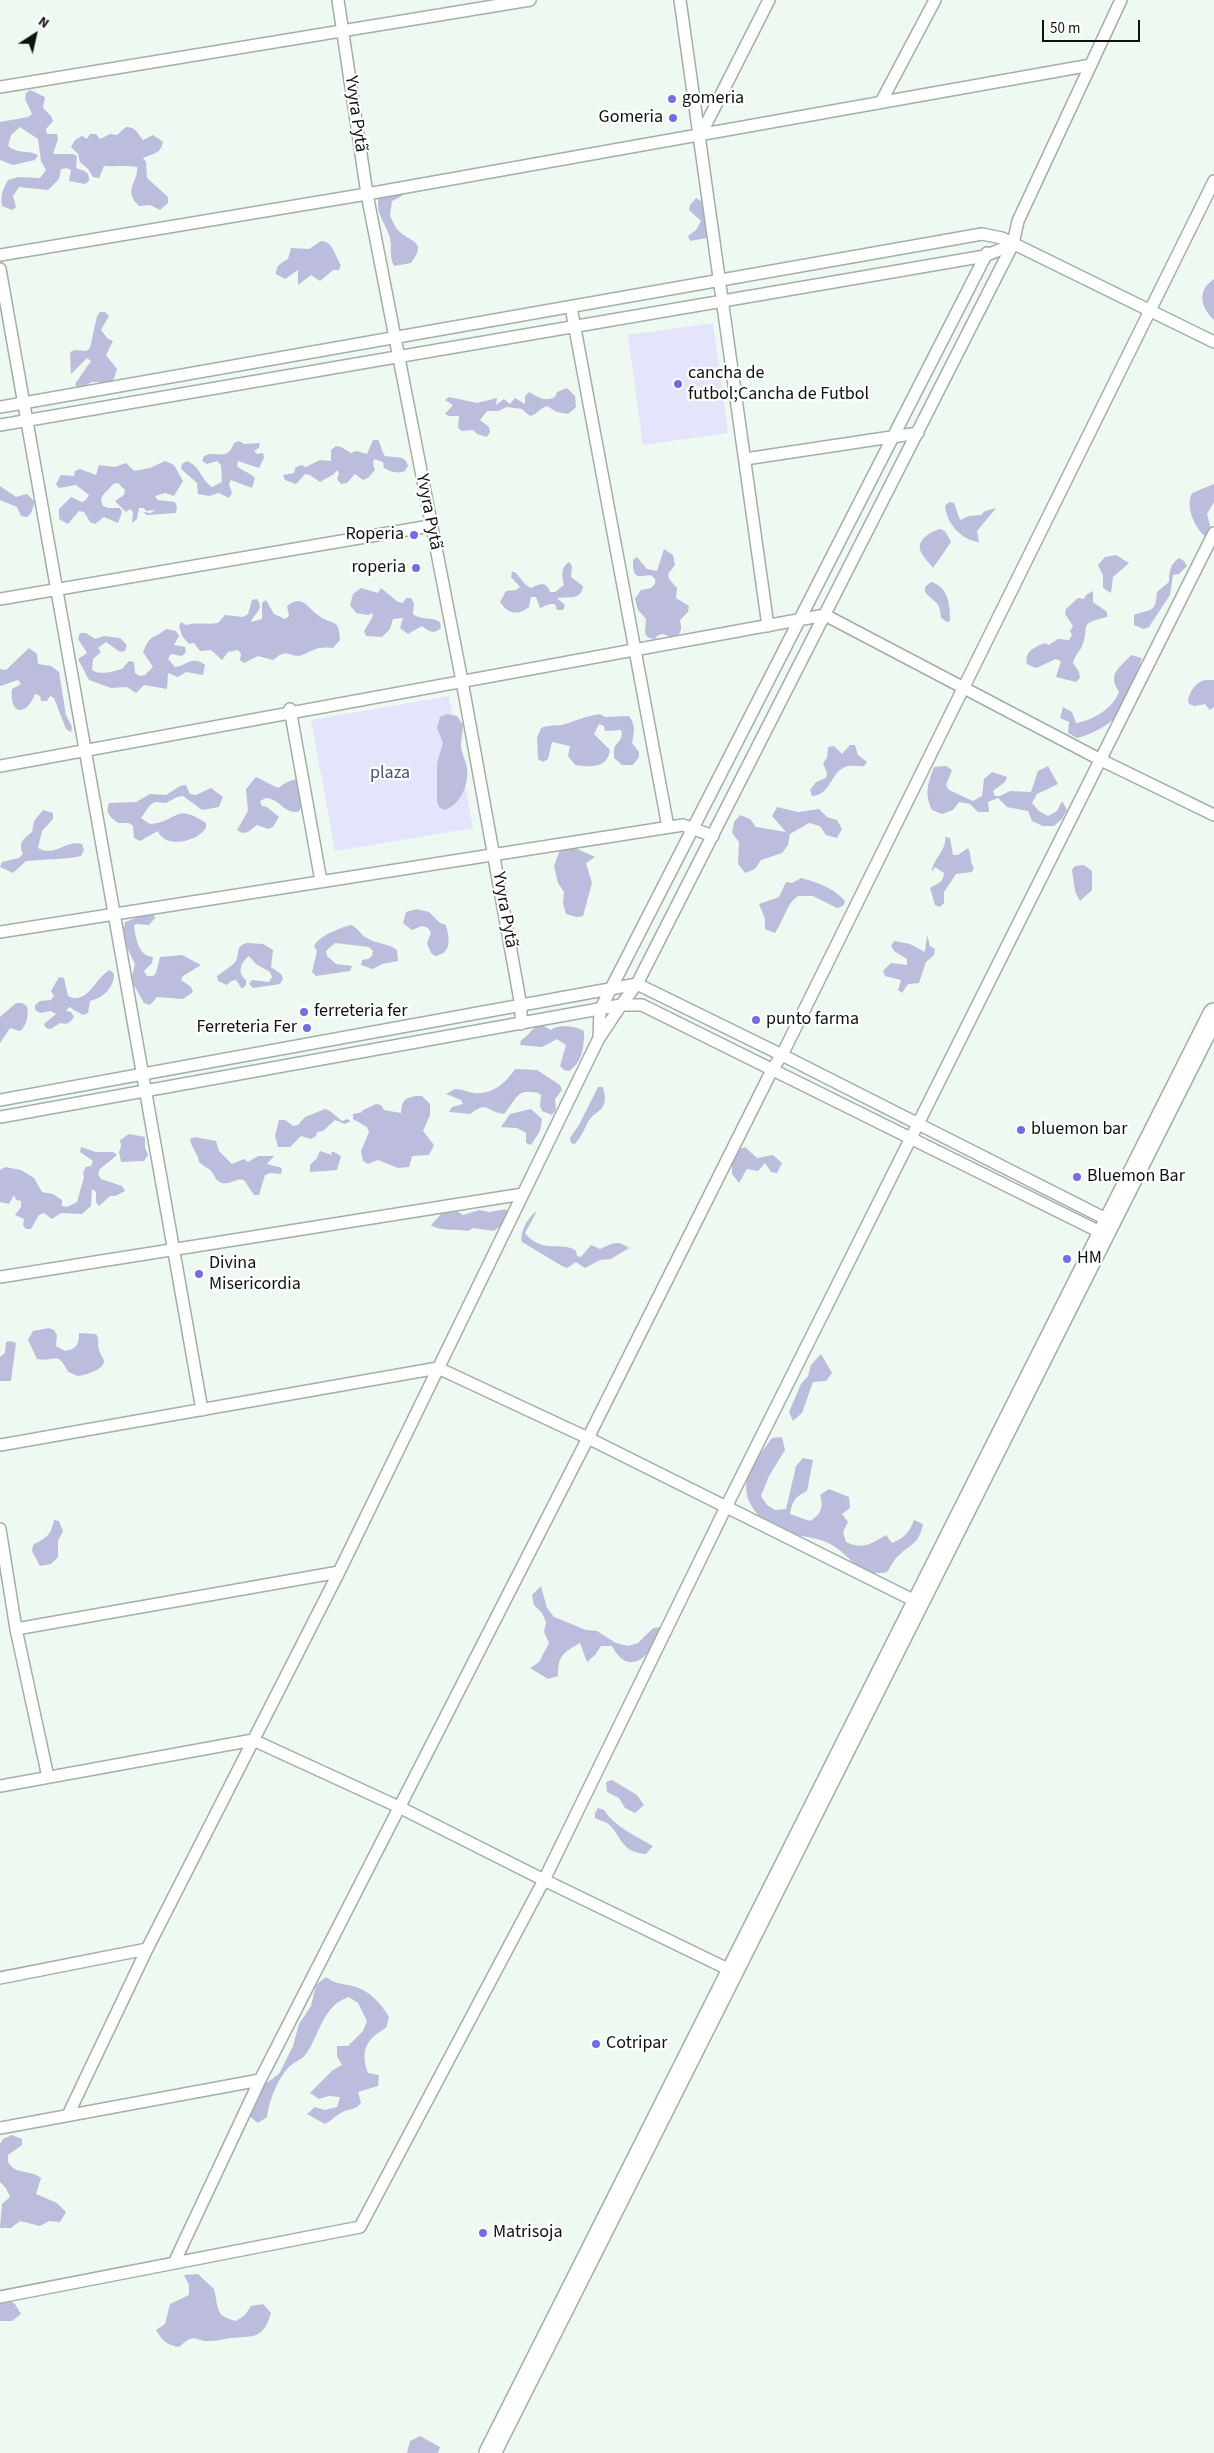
<!DOCTYPE html>
<html>
<head>
<meta charset="utf-8">
<style>
	body { margin:0 }
	#map { position:relative; width:1214px; height:2453px; overflow:hidden; background:#edf9f1; font-family:"Source Sans 3",sans-serif }
	canvas { display:block }
	.north { position:absolute; left:10px; top:10px; width:50px; height:50px; -webkit-text-stroke:4px #fff; paint-order:stroke; rotate:35deg; font-size:14px; font-weight:700; line-height:20px; text-align:center; color:#0f1310 }
	.north::after { content:''; display:block; margin:auto; width:18px; height:22px; background:#0f1310; clip-path:polygon(50% 0,100% 100%,50% 72%,0 100%) }
	.scale { position:absolute; left:1042px; top:20px; width:98px; height:22px; box-sizing:border-box; border:2px solid #0f1310; border-top:0; padding-left:6px; font-size:15px; line-height:18px; white-space:nowrap; color:#0f1310; -webkit-text-stroke:4px #fff; paint-order:stroke }
</style>
</head>
<body>
<div id="map">
<canvas width="1214" height="2453"></canvas>
<div class="north">N</div>
<div class="scale">50 m</div>
</div>
<script>
const context = document.querySelector('canvas').getContext('2d');
context.lineJoin = 'round';
function paint(path, color) { context.fillStyle = color; context.fill(path, 'evenodd'); }
function stroke(path, color, width, dash) { context.strokeStyle = color; context.lineWidth = width; context.lineCap = dash ? 'butt' : 'round'; context.setLineDash(dash || []); context.stroke(path); }
function drawText(font, color, halo, rows, align = 'center') {
  context.font = font + ' "Source Sans 3",sans-serif'; context.lineWidth = 4.5; context.setLineDash([]); context.textBaseline = 'middle'; context.strokeStyle = halo; context.fillStyle = color; for (const [text, x, y, turn = 0] of rows) {
    context.save(); context.translate(x, y); context.rotate((+turn || 0) * Math.PI / 180); context.textAlign = isNaN(turn) ? turn : align; if (halo) context.strokeText(text, 0, 0); context.fillText(text, 0, 0); context.restore();
  }
}
const green = new Path2D(`
	M713,323L728,433L643,445L628,335Z
	M449,696L473,828L335,851L311,720Z`);
const forest = new Path2D(`
	M30,90L45,97L43,108L51,116L53,121L46,129L47,134H57L58,139L53,154H73L77,156L76,168C84,171 90,171 89,181L85,184L69,181L71,170L66,168L61,169L59,179L48,190L19,187L13,196L16,207L12,210L2,206C0,196 3,189 8,180L18,177L40,178L46,170L41,161L38,139L20,127L11,135L8,146C17,154 28,150 38,155L35,160L13,165L0,160V122L28,117L32,114L25,99L26,93Z
	M126,127C136,127 137,133 143,140L153,135L163,142C160,155 153,153 143,158L146,162L147,178L168,197V203L160,210L150,205L139,206C122,190 139,181 137,167C125,165 115,167 104,166L99,178L93,177L88,169L80,162L78,154L71,147L75,140L82,136L87,139L90,134H96L100,139L110,134L117,135Z
	M401,193L402,196L392,201L390,216C393,221 394,226 398,230C408,242 429,240 411,263L394,266C389,256 392,248 390,238C386,223 373,211 380,195Z
	M696,198L706,204L709,233L706,238L690,241L688,236L696,230L701,221L689,210L690,205Z
	M321,241C333,241 335,256 341,265L339,270H333L320,281L311,275L298,285V270L285,279L276,274C276,265 281,263 288,259L291,248L309,249Z
	M1214,279V320C1200,307 1197,290 1214,279Z
	M100,312H105L109,316L101,330L108,339L113,341L106,355L117,369L114,379L109,382H92L78,389L75,384L91,361L87,358L71,374L70,352L75,350L86,351L90,348L97,316Z
	M567,388L575,396L576,407L568,414L557,412L547,406C540,408 538,414 530,416L522,409L507,407L498,411H487L480,420L489,427L490,432L487,437L477,434L473,430L462,431L458,428L459,416H449L445,414L453,405L445,400L449,397L477,403L497,398L496,405L504,399L510,404L515,398L525,404V396L529,392C538,397 544,402 555,397L557,392Z
	M373,440H378C382,446 381,451 385,456L402,458L406,461L408,466L405,471C397,474 391,472 384,468L383,462L374,459L373,464L375,470L368,478L363,480L355,474L347,483L341,484L337,479L339,474L337,470L334,474L320,482L310,475L305,474L296,484L285,480L283,475L294,473L295,468L301,465L306,467L320,460L331,461V450L336,446L341,447L351,453L356,451L367,454Z
	M239,441L244,444L260,443L259,448L254,451L257,454L263,453L264,458L259,468L238,461L237,466C243,472 250,472 255,478L252,488L231,480L229,484L232,493L229,498L219,493L209,496L198,494L197,483L181,469L182,464L187,461C201,467 201,480 212,487L222,482L221,465L217,461L207,464L202,461L204,456C218,450 227,462 234,443Z
	M165,461L174,465L183,481L174,496L165,493L155,496L158,500L175,502L177,507L176,513L147,515L143,512L151,513L155,510L146,511L144,508H139L137,519L132,523L133,512L130,509L126,512L115,501L124,495L125,490L118,483L113,484C109,491 102,492 101,501L103,506L108,508H120L122,512L118,523L104,517L95,524L90,522L84,512L79,511L68,524L59,519V509L71,497L82,502L86,500L89,495L76,485L59,488L56,484L61,475L74,476L75,471L80,469L96,475L99,465L115,467L126,463L134,471L150,468Z
	M1214,484V502L1207,514L1212,533L1207,538C1195,529 1185,507 1192,493Z
	M0,486L16,497L27,494L35,502L31,513L27,517L21,516L17,507L0,500Z
	M949,502L954,503L960,520L969,516L981,515L985,511L996,508L977,531L979,542C961,540 947,524 945,506Z
	M940,529L945,531L951,542L933,568C930,564 923,557 921,552C915,541 931,531 940,529Z
	M664,549L673,555L675,565L668,574L669,579L677,588L676,598L689,606L688,612L680,620C682,629 682,633 674,638L663,634L658,635L655,639C641,638 646,629 646,619L638,610L635,599L641,590L651,588L655,584V579L651,575C635,577 633,578 633,560L637,557L647,569L657,571Z
	M1116,555L1129,563L1113,577L1111,593L1103,588V575L1098,565L1105,557Z
	M1179,558L1184,561L1187,566L1179,574L1173,575L1170,595L1149,627L1144,629L1134,625V615C1152,608 1155,614 1157,592L1169,582C1169,572 1170,564 1179,558Z
	M569,562L572,566L571,577L583,586C581,601 569,596 557,598L565,605L563,610H557L555,604H550L540,608L536,597H531L529,607C518,616 508,614 500,602L506,591L516,590L520,587L511,577L512,572H515L526,585L531,588C539,584 547,581 550,592H555L564,585C562,576 560,568 569,562Z
	M931,582C949,587 950,606 950,621L947,622L941,618C940,600 935,604 925,592V587Z
	M361,588L378,593L381,588L398,602L403,603L406,598H411L414,603L413,614C421,621 431,616 440,622L441,628C433,635 429,631 422,626L408,634L400,628L403,618L393,619L390,629L382,637L366,636L364,631L372,618L373,613L368,615L356,613L350,605L353,594Z
	M1093,591V602L1107,612V617C1076,624 1091,626 1082,646C1079,653 1074,656 1073,663L1079,672L1080,678L1076,682L1056,677L1061,661L1056,659L1036,668L1027,664C1024,651 1035,647 1045,643L1049,645L1058,639L1069,640L1072,635L1070,631L1073,626L1065,614L1066,609L1078,598L1084,599L1086,595Z
	M257,599C265,610 254,613 251,622L262,619V603L266,600L274,614L285,619L289,616L287,606C303,593 308,609 319,616C333,626 339,617 340,640L333,648C316,646 316,650 302,655C295,658 289,652 283,654C280,654 276,658 273,660L258,656L244,663L240,660L241,654L238,650L228,652L222,660L211,650L200,651L194,643L189,644L182,636L179,626L181,622L186,625C197,622 207,625 218,623L225,615L243,617L248,614L252,600Z
	M166,629L176,631L179,636L174,645L185,647L186,652L182,656L171,654L168,659L175,667C186,666 193,655 205,665L203,675L186,672L178,677L168,673L167,689L144,685L136,693L127,687L111,688L89,680L78,659L87,653L78,639L80,633H86L95,639L104,636L120,638L127,645L125,651L120,652L106,642L98,648L101,652L93,659L92,670C100,676 113,671 122,669L129,661L134,662L135,673L140,676L145,675L153,667L143,652C151,633 153,640 166,629Z
	M29,648L37,654L38,664L51,666L59,672L66,715L72,727L71,732L66,729L54,698L50,696L47,701H41L40,696L35,694C26,718 9,714 12,689L21,684L18,680L0,686V669L6,670Z
	M1131,655L1142,658C1138,672 1125,708 1115,718C1106,727 1089,735 1077,738L1068,733L1069,722L1060,718L1063,707L1072,712L1076,723C1094,720 1113,708 1119,692C1107,673 1119,669 1131,655Z
	M1205,680H1214V707L1210,710L1205,704L1194,706L1189,704L1188,699C1191,690 1196,682 1205,680Z
	M447,714L457,716L463,725C463,732 461,739 461,745C461,753 466,760 467,768C469,784 461,805 444,810L439,807L437,801V763L443,743L437,728L440,717Z
	M600,714L605,717L629,716C636,725 634,733 632,743L639,752V757L633,765H622L614,758V748C618,741 624,739 621,730L605,731L604,726L599,724L594,734L610,750C607,769 590,767 575,765L568,756L570,746L552,742L548,759L543,762L538,759L537,738L541,728C548,725 555,726 562,725C575,721 586,716 600,714Z
	M850,745H855L858,755L867,762L864,766C859,767 853,765 848,766C830,770 832,795 812,796L810,790L816,782L826,778L827,773L823,763L827,758L828,747L834,746L842,754Z
	M946,766L952,770L946,785L949,790L973,801L982,796L984,779L992,772L1007,777L1005,782L993,791L995,796H1000L1010,791L1031,792L1038,771L1048,766L1058,784L1037,794L1032,803L1039,811L1048,816L1057,811L1062,801L1067,810L1062,819L1054,826H1043L1032,821L1028,811L1007,807L998,798L988,802L989,812H978L970,804L959,802L953,810L942,814L932,810C924,793 928,784 934,767Z
	M256,777L278,788C289,780 300,774 311,787L306,802L298,812C283,813 280,799 266,798L260,801L262,806L267,807L279,817L273,827L268,829L257,825L248,832L242,833L237,830L248,811L246,789Z
	M186,785L190,794L196,795L211,788L223,797L219,807L202,810L183,796L177,797L166,803L155,802L150,805L141,818L150,824C178,822 174,802 206,823V828C197,842 165,849 158,831L140,841L134,838L133,826L129,823H118C110,817 105,813 109,803L136,802L150,794L166,795L180,786Z
	M777,807L798,812L819,809L827,817L837,820L842,829L837,838L826,835L820,826L809,823L790,834L788,845L782,853L761,860L755,869L745,873L738,864L739,842L732,833L734,822L740,815L750,819L756,827L786,832L772,816Z
	M43,810L53,813V819L42,831L38,848C54,858 66,839 82,844L84,850L81,856C63,860 44,859 26,861L13,873L0,867L2,862L19,858L23,854C18,843 23,839 32,832L34,821Z
	M945,837L950,838L953,855H958L968,848C972,855 969,861 974,868L972,872L956,874L944,892V903L940,907L935,905L930,888C937,883 943,884 944,873L935,867L932,872C932,859 947,851 945,837Z
	M571,846L595,857L586,863L592,883L583,916L577,917L566,914L563,903L564,892L558,883L554,866L560,850Z
	M1084,865L1092,871V890L1080,901L1075,891L1072,870L1075,866Z
	M801,878C818,883 833,887 845,901L843,906L837,908L813,896H798C786,904 784,920 775,933L765,929V919L759,904L779,897L786,882L792,883Z
	M417,909L429,912L440,923L446,925C449,938 453,953 435,956L431,953L427,943L431,933L428,928L422,926L412,930L403,923L406,912Z
	M146,914L154,915L155,918L149,925L136,924L134,926C136,938 138,956 153,957L152,963L144,971L147,976H153L156,973L160,957L182,955L201,965L183,976L181,980L191,987L193,992L183,999L157,997L150,1005L144,1003L131,980L135,964L122,938L125,922Z
	M351,925C359,928 360,935 367,938C376,944 388,943 397,950L398,961L382,964L373,969L361,965L362,960L368,959L372,956L373,951L369,947L335,943L326,951L327,956L336,964L352,966L350,971L316,976L312,972L317,951L314,946C320,935 340,928 351,925Z
	M927,935L930,946L935,949L934,955L926,962L919,983L908,984L902,993L898,990L901,980L885,976L883,971L891,963L907,965V959L894,951L891,946L894,941L910,944L925,952Z
	M247,943L263,944L273,950L271,967L281,974L283,979L280,984L253,988L249,984L252,980L269,982L272,977L270,972L256,964L249,956C240,963 237,973 246,980V985L242,989L236,980L231,981L227,985L218,981L217,976C222,972 232,966 236,961C240,953 235,946 247,943Z
	M110,970L114,974C114,988 103,998 90,1001L88,1013L83,1015L69,1007L66,1011L71,1012L74,1017C70,1023 67,1025 60,1023L51,1029L46,1028L44,1024L56,1014L51,1011L40,1013L35,1010V1005L40,1001L51,1000L54,996L51,991L59,977L64,978L68,996C88,1006 95,977 110,970Z
	M16,1003H22L27,1006C29,1014 27,1026 20,1031L10,1028L0,1043V1017Z
	M542,1025L551,1030C557,1024 576,1026 584,1031C584,1046 583,1062 569,1071L564,1070L560,1066L566,1045L557,1039L542,1047L520,1045L521,1040C530,1036 531,1026 542,1025Z
	M515,1069L537,1070L560,1085L562,1090L555,1099L556,1110L552,1115L542,1111L540,1106L541,1095C536,1091 535,1093 530,1092C516,1090 513,1105 504,1114C485,1112 489,1100 470,1114L449,1112L452,1107L463,1104L461,1100L446,1094L455,1089C463,1089 467,1092 474,1093C492,1095 506,1083 515,1069Z
	M598,1087H603C610,1113 596,1108 588,1122C584,1130 581,1137 575,1144L571,1143L570,1138L579,1125Z
	M416,1096H422L430,1104V1115L423,1131L434,1145L429,1155L412,1156L409,1167L398,1168L378,1160L368,1164L363,1161L361,1151L369,1132L367,1127L353,1119V1114L363,1112L361,1111L376,1104L381,1105L384,1110L401,1113C402,1101 404,1098 416,1096Z
	M325,1109L330,1111L342,1121L347,1119L351,1121L345,1124L335,1120L323,1131L317,1132L316,1136L311,1139L301,1136L290,1147H278L275,1136L279,1120H285L293,1126L298,1125L305,1117Z
	M531,1109L542,1119L540,1131L531,1145L526,1143V1133L517,1128L501,1127L510,1114Z
	M129,1134L145,1137V1148L148,1155L144,1161L121,1162L119,1152L121,1147L120,1140Z
	M195,1137L216,1141L219,1151L232,1164L244,1159L248,1162L258,1156H274L267,1164L282,1168L281,1174L270,1173L265,1175L259,1195H254L244,1180C237,1178 234,1182 228,1183C215,1185 216,1175 209,1169C206,1167 202,1165 199,1162C198,1153 191,1148 190,1139Z
	M81,1147L96,1152H113L117,1155L100,1169L98,1174L101,1179L122,1186L125,1191L115,1196H110L99,1206L96,1202V1192L92,1189L91,1206L82,1214L61,1213L52,1219L44,1213L39,1215L31,1229H26L23,1225L24,1219L15,1215L21,1207V1201L16,1200L14,1195L9,1204L0,1202V1170L5,1167L21,1170L34,1178L42,1192L53,1194L62,1200V1206L67,1207L77,1202L84,1177L83,1172L86,1167L91,1166L93,1161L80,1152Z
	M745,1147L757,1158L773,1155L782,1163L777,1173L771,1172L765,1163L758,1171L747,1169L739,1183L732,1174V1163L740,1149Z
	M320,1151L332,1155L331,1152H334L341,1156L337,1170L310,1172V1165L317,1158Z
	M507,1209L505,1210L509,1211L503,1224L494,1231L473,1228L468,1231C457,1229 438,1231 431,1225L442,1213L458,1212L463,1215L479,1210L489,1212Z
	M537,1211L525,1233C542,1255 563,1240 576,1251L577,1256L581,1257L591,1245L600,1249C613,1244 616,1239 629,1248L611,1259L600,1260L585,1268L576,1262L567,1268L562,1266L522,1242C519,1233 529,1215 537,1211Z
	M49,1328L54,1330L57,1335L56,1346L65,1351C77,1349 79,1344 79,1333L96,1334C100,1340 97,1343 99,1350C100,1354 103,1357 104,1361C104,1370 85,1375 78,1376L68,1372C57,1349 54,1363 37,1359L28,1340L33,1331Z
	M11,1341L16,1343L11,1381H0V1357L5,1353L6,1342Z
	M821,1354L832,1373L826,1381L813,1382L802,1413L793,1421L789,1412L801,1384L808,1376L811,1365Z
	M782,1437L785,1450L769,1476L761,1496L767,1505L775,1510L786,1509L796,1466L803,1458L813,1460L807,1491C796,1496 792,1501 790,1514L810,1521C821,1514 824,1508 820,1495L829,1489L849,1497L850,1508L842,1514L848,1522L843,1532L846,1542C862,1550 871,1544 886,1535L892,1543C904,1538 909,1533 914,1520L923,1524C919,1544 912,1543 899,1555C894,1559 891,1567 887,1572C858,1578 854,1558 832,1545C818,1537 803,1537 788,1533C764,1527 737,1500 749,1474C754,1461 764,1449 772,1438Z
	M54,1520L59,1521L63,1531L58,1541V1557L51,1564L40,1566L32,1551L33,1545C47,1537 50,1537 54,1520Z
	M541,1586L547,1608L554,1617L586,1630L597,1631L616,1643L628,1646L638,1643L653,1628L664,1627C654,1650 631,1682 612,1646H601L595,1655L587,1662L580,1643C563,1653 558,1655 558,1676L548,1679L530,1668L539,1662L549,1643L544,1632L546,1622L542,1613L534,1605L532,1595Z
	M612,1780L637,1795L644,1805L635,1813L625,1808L619,1798L607,1792L606,1782Z
	M598,1808L604,1810C615,1827 636,1836 653,1846L646,1854C620,1853 621,1833 607,1823C603,1821 599,1820 595,1818V1813Z
	M326,1977C336,1985 344,1983 356,1987C370,1991 382,2005 389,2017L386,2028C366,2039 360,2051 368,2073L379,2075L378,2086L358,2092L361,2103C353,2111 352,2108 343,2112C336,2115 331,2121 325,2124L307,2114L315,2107L325,2110L337,2107L340,2097L329,2096L319,2099L310,2093L333,2070L342,2065L337,2056V2046H348L363,2031L367,2021L358,2003L349,1997C323,2005 320,2034 306,2054C302,2060 293,2062 288,2068C277,2080 269,2101 267,2117L258,2123L249,2116L261,2087L279,2074L293,2046L299,2024L311,2006L316,1985Z
	M12,2135L22,2139V2145L8,2155V2162C15,2175 30,2169 41,2178L36,2194L57,2203L66,2212L60,2222L49,2221L40,2226L20,2221L11,2228H0L2,2204L10,2197L6,2188L0,2182V2144L3,2139Z
	M198,2274L214,2289C219,2308 214,2316 236,2321L245,2315L251,2306L263,2304L271,2313C263,2340 253,2336 230,2338C223,2339 217,2341 210,2341C195,2342 196,2331 179,2347C167,2345 162,2341 156,2330L165,2324L170,2304L189,2295V2285L184,2275Z
	M10,2301L15,2304L21,2314L12,2321H0V2302Z
	M420,2436L440,2447L438,2453H407L410,2441Z`);
const street = new Path2D(`
	M338,0L367,194L462,681L521,1006V1024
	M680,0L768,626
	M0,87L530,0
	M881,102L935,0
	M700,136L769,0
	M0,255L367,194L1091,65
	M0,269L202,1410
	M571,307L668,827
	M0,407L982,234L1002,238L1214,342
	M0,425L985,256L1013,244
	M745,459L918,433
	M0,599L430,526
	M290,709L321,881
	M0,766L825,615L1101,760L1214,815
	M0,932L683,825L713,836
	M599,1038L600,1010L987,253
	M0,1100L637,984L782,1055L1110,1221
	M0,1117L621,1005H642L1104,1234
	M0,1277L523,1194
	M0,1445L438,1368L588,1438L917,1602
	M0,1529L16,1629L48,1777
	M16,1629L339,1572
	M0,1786L253,1740L399,1807L544,1880L734,1972
	M0,1978L147,1949
	M68,2115L147,1949L339,1572L598,1040L621,1005L637,984L1013,244L1018,221L1121,0
	M0,2128L260,2080
	M174,2263L260,2080L588,1438L773,1068L782,1055L1214,181
	M0,2297L360,2227L544,1880L726,1507L1214,533`);
const highway = new Path2D(`
	M490,2453L1214,1014`);
const markers = [
	[672,99,5,"#746ce6"],
	[673,118,5,"#746ce6"],
	[678,384,5,"#746ce6"],
	[414,535,5,"#746ce6"],
	[416,568,5,"#746ce6"],
	[304,1012,5,"#746ce6"],
	[756,1020,5,"#746ce6"],
	[307,1028,5,"#746ce6"],
	[1021,1130,5,"#746ce6"],
	[1077,1177,5,"#746ce6"],
	[1067,1259,5,"#746ce6"],
	[199,1274,5,"#746ce6"],
	[596,2044,5,"#746ce6"],
	[483,2233,5,"#746ce6"]
];
const poiNames = [
	["gomeria",682,99],
	["Gomeria",663,118,"right"],
	["cancha de",688,374],
	["futbol;Cancha de Futbol",688,395],
	["Roperia",404,535,"right"],
	["roperia",406,568,"right"],
	["ferreteria fer",314,1012],
	["punto farma",766,1020],
	["Ferreteria Fer",297,1028,"right"],
	["bluemon bar",1031,1130],
	["Bluemon Bar",1087,1177],
	["HM",1077,1259],
	["Divina",209,1264],
	["Misericordia",209,1285],
	["Cotripar",606,2044],
	["Matrisoja",493,2233]
];
const streetNames = [
	["Yvyra Pytã",355,114,82],
	["Yvyra Pytã",428,512,79],
	["Yvyra Pytã",504,910,80]
];
const parkNames = [
	["plaza",390,774]
];
paint(green, '#e4e5fc');
paint(forest, '#bcbddc');
stroke(street, '#a3aea7', 14);
stroke(highway, '#a3aea7', 24);
stroke(street, '#fff', 11);
stroke(highway, '#fff', 21);
for (const [x, y, r, color] of markers) { const dot = new Path2D(); dot.arc(x, y, r, 0, 2 * Math.PI); context.fillStyle = color; context.fill(dot); stroke(dot, '#fff', 2); }
drawText('18px', '#0f1310', '#fff', poiNames, 'left');
drawText('18px', '#0f1310', '#fff', streetNames);
drawText('18px', '#4d4e7a', '#fff', parkNames);
</script>
</body>
</html>
